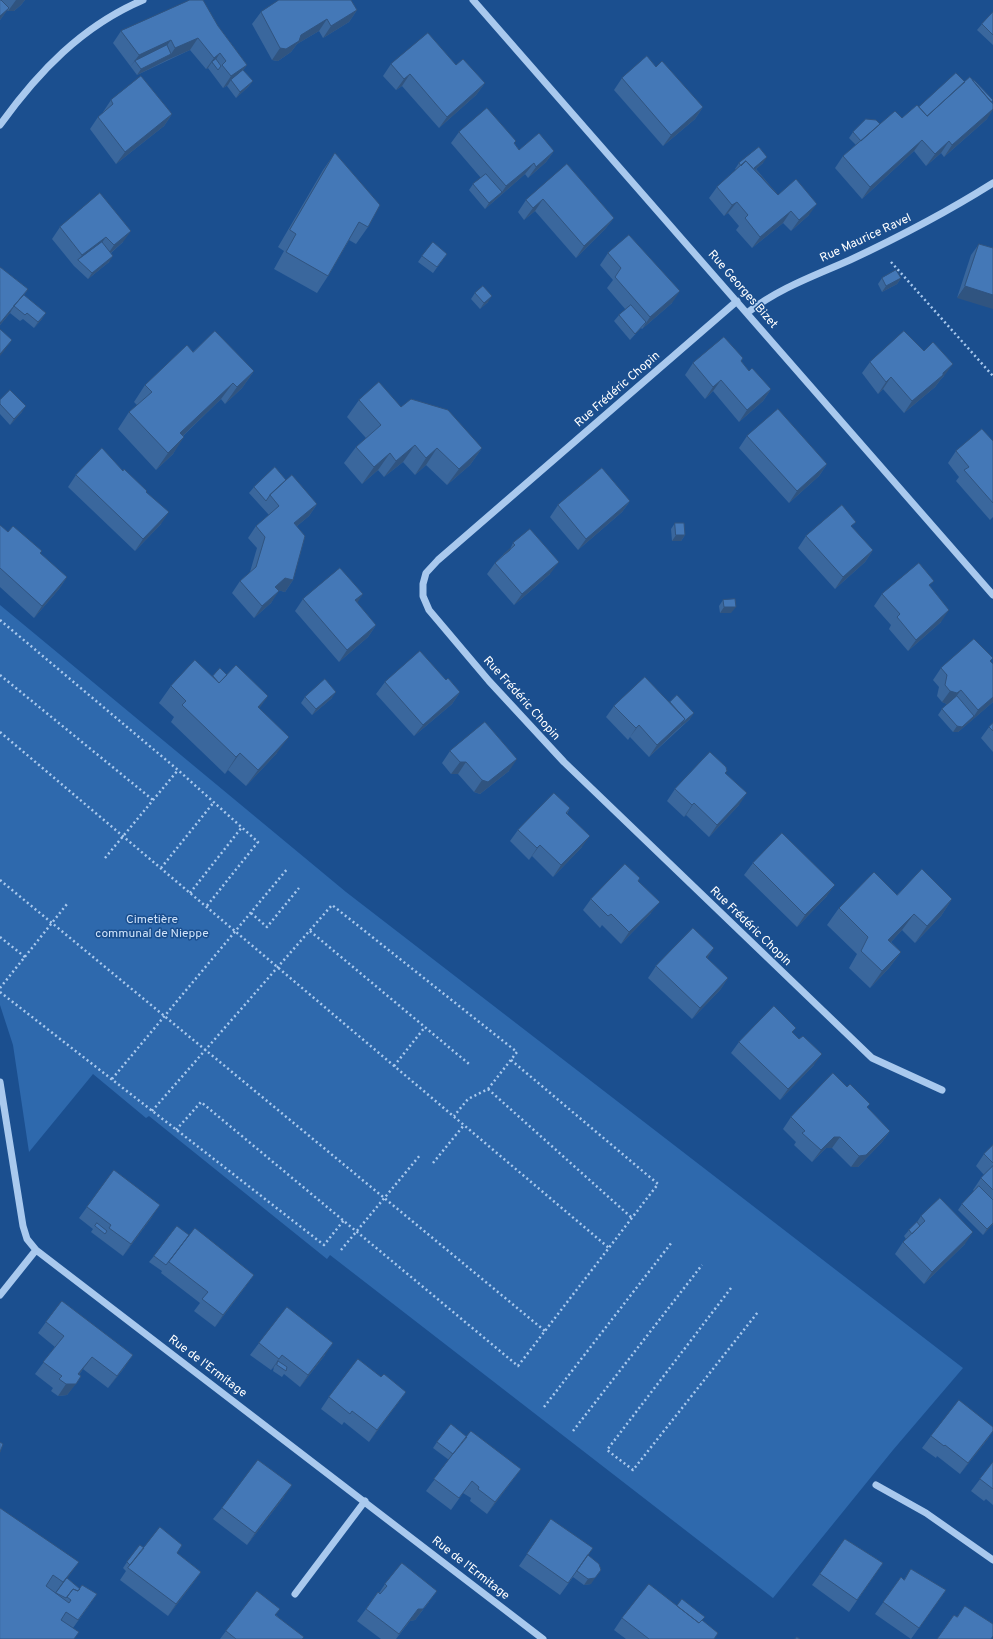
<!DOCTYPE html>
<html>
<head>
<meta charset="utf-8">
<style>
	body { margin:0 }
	canvas { display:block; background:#1b4f8f }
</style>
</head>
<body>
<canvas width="993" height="1639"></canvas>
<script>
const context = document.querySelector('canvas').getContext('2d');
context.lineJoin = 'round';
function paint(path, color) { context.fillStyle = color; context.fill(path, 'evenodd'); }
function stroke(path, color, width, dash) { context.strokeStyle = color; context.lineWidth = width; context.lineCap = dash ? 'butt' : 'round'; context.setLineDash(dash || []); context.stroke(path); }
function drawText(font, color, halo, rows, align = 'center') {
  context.font = font + ' Overpass,sans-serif'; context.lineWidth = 3; context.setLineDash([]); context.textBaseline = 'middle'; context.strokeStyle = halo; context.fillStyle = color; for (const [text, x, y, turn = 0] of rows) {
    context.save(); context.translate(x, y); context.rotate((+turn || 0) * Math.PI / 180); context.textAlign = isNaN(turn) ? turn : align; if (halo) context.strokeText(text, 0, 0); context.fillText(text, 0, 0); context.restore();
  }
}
const green = new Path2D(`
	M0,605L346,892L963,1368L893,1450L773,1598L330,1255L327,1259L149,1116L146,1118L93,1074L29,1152L13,1045L0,1005Z`);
const path = new Path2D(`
	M891,262L993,376
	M0,620L178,770L258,842L206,907
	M0,675L153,800
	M0,732L609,1248
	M105,858L178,770
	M161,868L214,802
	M0,880L545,1331
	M190,893L242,827
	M251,913L267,927L299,888
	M310,931L469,1064
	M0,937L25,957
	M0,988L67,904
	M0,992L324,1245L344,1220
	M394,1066L425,1027
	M112,1079L288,868
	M488,1089L632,1218
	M152,1111L332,905L517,1052L488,1089L468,1099L454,1116
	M176,1130L201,1102L518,1366L658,1184L511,1060
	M433,1163L464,1125
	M341,1250L421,1154
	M731,1288L607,1450L633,1470L758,1312
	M544,1407L672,1242
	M573,1431L702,1265`);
const minor = new Path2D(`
	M473,0L993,595
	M0,125C38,72 82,26 143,0
	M737,301L438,560L426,573L423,584V596L429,610L489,681L564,762L872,1058L942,1090
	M747,313C779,288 814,276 850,260C899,237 947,212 993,183
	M0,1082L23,1226L27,1239L36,1250L543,1639
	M0,1295L36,1250
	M876,1485L926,1513L993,1560
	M295,1594L365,1501`);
const wall = new Path2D(`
	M0,0H25L21,5L14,11H8L7,10L0,20Z
	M357,10L349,22L323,38L319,31L297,44L291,52L278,61L272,60L252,24L261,12Z
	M993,12V45L977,30L982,24Z
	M218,26L247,65L243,70L253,81L248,87L236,98L227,86L228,85L223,88L208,68L206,69L190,50L137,75L113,43L121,31Z
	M391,64L456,65L485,83L476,95L439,128L402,86L396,90L383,76Z
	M656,67L703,107L695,119L663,146L614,90L622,78Z
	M965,82L991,102L987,119L944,157L941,153L926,166L914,151L862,199L835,168L843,156L856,145L849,138L853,132L902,118L919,107Z
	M111,100L172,114L164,126L116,164L90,129L98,117L103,113V112Z
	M459,132L514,143L519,150L554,151L546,162L528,178L525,174L485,209L469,190L473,184L481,178L451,143Z
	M335,153L368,227L356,244L349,240L328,276L317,293L274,269L284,251L278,247L323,170Z
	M739,163H763L756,169L778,195L809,215L791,231L783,223L752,248L736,230L739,226L728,213L724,216L709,198L717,187L736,170L735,169Z
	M567,164L614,218L605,229L576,258L535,211L524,220L518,212L526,200Z
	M100,193L123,242L111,253L109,262L88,279L74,266L52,239L60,227Z
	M979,244L993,248L957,298L971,255Z
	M608,253L672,303L642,329L641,328L630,340L614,321L619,315L626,310L607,288L613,280L600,265Z
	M447,254L433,273L418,262L422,256Z
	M0,267L28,289L24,295L42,319L34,328L23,319L20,321L10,313L0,325Z
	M882,278H901L897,284L882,292L878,284Z
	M475,293L488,302L480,309L471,299Z
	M193,352L254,371L242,388L225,404L221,399L183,436L173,454L156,470L118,429L129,412L137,405L134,402L145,385Z
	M741,361L749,371L771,389L763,401L739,422L713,391L705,399L685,375L693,363Z
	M870,362L944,376L941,379L935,387L904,413L883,389L878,394L862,373Z
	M0,400L22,412L10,425L0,414Z
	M359,400L401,407L482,448L470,465L447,485L426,465L415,475L403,462L384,477L378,470L362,484L344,463L356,447L366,438L347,417Z
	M747,436L827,464L819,476L789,503L739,448Z
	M993,441V517L990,520L956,481L959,477L948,463L956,451Z
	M123,471L146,493L161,524L135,551L68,487L76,475Z
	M286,480L317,504L309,516L297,526L293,580L285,592L278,590L271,603L254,618L232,593L240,581L250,572L257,548L248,538L256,526L269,515L249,493L254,487Z
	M630,501L622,512L578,550L550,517L558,505Z
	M675,523L685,535L681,541H672L671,529Z
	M0,525L8,532L42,551L40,554L67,577L59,589L34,618L0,587Z
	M852,527L873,550L865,562L835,589L798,548L806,536Z
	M513,543L550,574L514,605L487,574L495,563L504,554L510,549Z
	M930,587L941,622L908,651L889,629L891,625L874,606L882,594Z
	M303,599L376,625L368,637L339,662L295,611Z
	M723,600L731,613H720L719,606Z
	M990,662L993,664V702L958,732H953L938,715L942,709L947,704L942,702L937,696L939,687L933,680L941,668Z
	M227,675L268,696L259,708L277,753L246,786L228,770L225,774L171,722L174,717L159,703L171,686L213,676Z
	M446,680L460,692L452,704L414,736L376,694L385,682Z
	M305,697L332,698L312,715L301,703Z
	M670,702L690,719L649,757L630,737L628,740L606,717L614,706Z
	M993,723V752L981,738L989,727Z
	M450,751L509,771L480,794L474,792L458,774H451L442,763Z
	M725,773L739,805L709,837L686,815L684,817L667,801L675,789Z
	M570,808L567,814L582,847L553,877L532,856L529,860L510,841L518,830Z
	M753,863L827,896L797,927L744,875Z
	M897,895L952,899L941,916L915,943L902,930L891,942L901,952L889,968L870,988L849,968L857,954L827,925L839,908Z
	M591,899L651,913L621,944L602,925L600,928L583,910Z
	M714,948L707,958L728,978L720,990L692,1019L648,978L656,966Z
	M793,1033L799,1039L814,1065L780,1100L731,1053L739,1042Z
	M868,1108L890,1131L882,1142L858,1167H851L832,1148H826L812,1162L794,1145L796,1142L783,1129L791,1117Z
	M993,1145V1224L983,1235L958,1210L962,1204L974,1191L973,1190L981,1178L984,1175L976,1166L984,1154Z
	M87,1207L152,1217L123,1256L91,1232L93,1229L79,1218Z
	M921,1216L965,1244L924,1284L895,1254L903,1242L906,1239L904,1236L909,1230L917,1222Z
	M154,1256L246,1286L215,1327L194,1311L200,1303L161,1273L162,1271L149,1262Z
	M46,1322L125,1367L108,1388L83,1369L79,1375L81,1376L67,1395L58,1396L51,1391L53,1388L35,1374L55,1347L38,1333Z
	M259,1343L325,1355L300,1387L284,1374L282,1377L273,1371L274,1367L271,1370L250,1355Z
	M381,1377L406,1392L369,1442L344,1422L342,1425L321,1409L329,1397Z
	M993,1431L987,1440L960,1474L937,1456L936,1458L922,1448L931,1436Z
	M467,1437L521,1469L512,1481L487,1514L470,1501L471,1498L463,1493L451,1510L426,1491L449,1460L433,1448L437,1442Z
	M993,1462V1505L986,1499L984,1501L971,1491Z
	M284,1497L247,1545L213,1519L222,1508Z
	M0,1508L67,1578L80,1589L97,1594L73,1628L0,1639Z
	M551,1519L587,1556L591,1584L584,1585L573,1577L560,1595L519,1566Z
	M845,1539L883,1563L849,1612L812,1585Z
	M144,1548L177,1553L201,1572L193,1583L168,1616L120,1580L126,1571L123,1568L127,1562Z
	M901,1577L904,1580L946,1590L911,1639L875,1614Z
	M385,1584L429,1602L415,1620L410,1621L396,1639H381L357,1621L366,1609L379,1593Z
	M677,1606L702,1621L718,1633L714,1639H626L614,1630L622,1618Z
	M276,1615L302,1639H220L226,1631Z`);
const shadedWall = new Path2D(`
	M16,0H25L21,5L14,11H8Z
	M9,8L0,20V16Z
	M357,10L349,22L323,38L331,26Z
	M327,19L319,31L297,44L291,52L278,61L272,60L280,48Z
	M198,38L190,50L167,60L175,48Z
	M171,40L163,51L135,61L130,67L139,55Z
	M220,53L213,64L212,62L208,68L206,69L214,58Z
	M171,54L167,60L137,75L141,69Z
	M247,65L239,76L231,80L228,85L223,88L231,76Z
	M410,74L402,86L396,90L404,79Z
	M253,81L248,87L236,98L240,92Z
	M485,83L476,95L439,128L447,117Z
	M703,107L695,119L663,146L671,135Z
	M993,109V110L987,119L944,157L952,145Z
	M172,114L164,126L116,164L125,152Z
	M922,140L914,151L862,199L870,187Z
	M949,141L941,153L926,166L935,154Z
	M554,151L546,162L528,178L536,167Z
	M767,157L763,163L750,174L754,168Z
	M534,163L525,174L485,209L489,203L502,192L506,186Z
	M543,199L535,211L524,220L533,208Z
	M737,202L728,213L724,216L732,205Z
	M817,204L809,215L791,231L799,220Z
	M791,211L783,223L752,248L760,237Z
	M614,218L605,229L576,258L584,246Z
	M131,231L123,242L106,257L114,245Z
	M106,237L98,248L78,260L82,255Z
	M113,256L109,262L88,279L92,273Z
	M901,278L897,284L882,292L886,286Z
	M965,286L993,295V309L957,298Z
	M28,289L20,301L14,306L10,313L0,325V323Z
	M680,291L672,303L642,329L650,317Z
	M492,296L488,302L480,309L484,303Z
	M46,313L42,319L34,328L38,322Z
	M12,340L4,351L0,356V354Z
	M953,364L944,376L941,379L935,387L904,413L912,401Z
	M254,371L242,388L225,404L237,387Z
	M891,377L883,389L878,394L886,382Z
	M721,380L713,391L705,399L713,387Z
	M233,383L221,399L168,450L180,433Z
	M771,389L763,401L739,422L747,410Z
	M26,406L22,412L10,425L14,419Z
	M184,437L173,454L156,470L168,453Z
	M415,445L403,462L384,477L396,461Z
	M437,448L426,465L415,475L426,458Z
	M482,448L470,465L447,485L459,469Z
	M390,453L378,470L362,484L374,467Z
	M827,464L819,476L789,503L797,491Z
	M630,501L622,512L578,550L586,539Z
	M317,504L309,516L286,535L294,523Z
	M169,512L161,524L135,551L143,539Z
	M676,535H685L681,541H672Z
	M873,550L865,562L835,589L843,577Z
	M559,562L550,574L514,605L522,594Z
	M67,577L59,589L34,618L42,606Z
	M285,578L293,580L285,592L277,590L275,587Z
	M279,591L271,603L254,618L262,606Z
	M363,594L355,606V600Z
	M724,607H736L731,613H720Z
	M949,610L941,622L908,651L916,640Z
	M376,625L368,637L339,662L347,650Z
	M961,690L952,702L949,705L942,702L950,691Z
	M336,692L332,698L312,715L316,709Z
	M460,692L452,704L414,736L423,725Z
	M268,696L256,713L258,707Z
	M993,697V702L970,722L958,732H953L957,726L974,716L978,710Z
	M694,713L690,719L677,730L681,724Z
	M685,719L677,730L649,757L657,745Z
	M639,725L630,737L628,740L636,728Z
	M289,737L277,753L246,786L258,770Z
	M240,753L228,770L225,774L236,757Z
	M517,759L509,771L480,794L474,792L482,780Z
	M460,762H466L458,774H451Z
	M747,793L739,805L709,837L717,825Z
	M694,803L686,815L684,817L692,805Z
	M590,836L582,847L553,877L561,865Z
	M540,845L532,856L529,860L537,848Z
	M835,885L827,896L797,927L805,915Z
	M952,899L941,916L915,943L927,926Z
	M660,902L651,913L621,944L629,932Z
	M914,914L902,930L877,957L888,940Z
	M714,948L706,960V957Z
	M901,952L889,968L870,988L882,971Z
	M728,978L720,990L692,1019L700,1008Z
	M822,1054L814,1065L780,1100L788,1089Z
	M890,1131L882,1142L858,1167H851L859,1156Z
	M834,1137H840L832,1148H826L812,1162L821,1150Z
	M160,1205L152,1217L123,1256L131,1244Z
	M993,1223V1224L983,1235L987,1229Z
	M973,1232L965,1244L924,1284L932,1272Z
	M254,1275L246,1286L215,1327L223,1315Z
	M333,1343L325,1355L300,1387L308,1375Z
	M133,1355L125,1367L108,1388L117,1376Z
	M282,1355L274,1367L271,1370L279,1359Z
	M92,1357L72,1384H76L67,1395L58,1396L66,1384L78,1374Z
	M406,1392L398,1403L369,1442L377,1430Z
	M993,1431L987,1440L960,1474L968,1463Z
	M521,1469L512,1481L487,1514L495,1502Z
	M292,1485L284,1497L247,1545L255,1533Z
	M79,1562L64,1583L48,1604L63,1582Z
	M201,1572L193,1583L168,1616L176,1604Z
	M595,1578L591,1584L584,1585L588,1579Z
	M437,1591L415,1620L410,1621L395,1639L418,1609Z`);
const building = new Path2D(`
	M0,0H1L9,8L0,16Z
	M190,0H203L218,26L247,65L231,76L222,65L226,61L220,53L214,58L198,38L175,48L171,40L139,55L121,31Z
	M279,0H351L357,10L331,26L327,19L301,35L299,41L286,49L280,48L261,12Z
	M993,12V35L982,24Z
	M428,33L456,65L463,59L485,83L447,117L410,74L404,79L391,64Z
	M167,45L171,54L141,69L135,61Z
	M647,56L656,67L662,61L703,107L671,135L622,78Z
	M216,59L221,66L218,70L212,62Z
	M243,70L253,81L240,92L231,80Z
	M956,73L965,82L927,116L919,107Z
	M141,76L172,114L125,152L98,117L113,104L111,100Z
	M970,77L993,104V109L952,145L949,141L935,154L922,140L870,187L843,156L895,111L902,118L917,105L927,116Z
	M974,80L993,100L991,102L973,81Z
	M487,108L516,141L514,143L519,150L539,133L554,151L536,167L534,163L506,186L459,132Z
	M866,119L876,120L880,124L861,141L853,132Z
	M759,147L767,157L754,168L778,195L746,161L741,166L739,163Z
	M335,153L380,205L368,227L359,222L328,276L286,252L296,234L290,230Z
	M746,161L778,195L796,179L817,204L799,220L791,211L760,237L745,218L748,215L737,202L732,205L717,187Z
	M567,164L614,218L584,246L543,199L533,208L526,200Z
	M486,174L502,192L489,203L473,184Z
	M100,193L131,231L114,245L106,237L82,255L60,227Z
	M629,235L680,291L650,317L615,277L621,268L608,253Z
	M102,242L113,256L92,273L78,260Z
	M433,242L447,254L437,267L422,256Z
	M979,244L993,248V295L965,286Z
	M0,267L28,289L0,323Z
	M896,270L901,278L886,286L882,278Z
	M483,286L492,296L484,303L475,293Z
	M24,295L46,313L38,322L27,313L25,315L14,306Z
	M631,305L646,322L635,334L619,315Z
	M0,329L12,340L0,354Z
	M215,331L254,371L237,387L233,383L180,433L184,437L168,453L129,412L152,392L145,385L187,345L193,352Z
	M904,331L924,351L933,342L953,364L943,373V375L912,401L891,377L886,382L870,362Z
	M724,337L743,358L741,361L749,371L752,368L771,389L747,410L721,380L713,387L693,363Z
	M379,382L401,407L411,399L448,410L482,448L459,469L437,448L426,458L415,445L396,461L390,453L374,467L356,447L381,425L359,400Z
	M10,390L26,406L14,419L0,404V400Z
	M778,409L827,464L797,491L747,436Z
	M982,429L993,441V503L964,470L969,467L956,451Z
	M102,448L123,471L124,469L147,491L146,492L169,512L143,539L76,475Z
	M275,467L286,480L270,495L266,501L254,487Z
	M602,468L630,501L586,539L558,505Z
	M292,475L317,504L294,523L305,536L293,580L285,578L275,587L279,591L262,606L240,581L256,567L265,537L256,526L279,506L270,495Z
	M842,505L856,522L851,526L873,550L843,577L806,536Z
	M675,523H684L685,535H676Z
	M0,525L8,532L13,526L42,551L40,553L67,577L42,606L0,568Z
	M530,529L559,562L522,594L495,563L515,545L513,543Z
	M510,549V550L505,554H504Z
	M919,563L934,581L929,585L949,610L916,640L897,617L900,614L882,594Z
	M340,568L363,594L355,600L376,625L347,650L303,599Z
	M735,599L736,607H724L723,600Z
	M974,639L993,658L990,661L993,664V697L978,710L961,690L957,693L950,691L945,685L947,675L941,668Z
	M420,651L446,680L448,678L460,692L423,725L385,682Z
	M195,660L219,683L236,665L268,696L258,707L289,737L258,770L240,753L236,757L182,705L186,701L171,686Z
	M220,668L227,675L219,683L213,676Z
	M645,677L685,719L657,745L639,725L636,728L614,706Z
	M325,679L336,692L316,709L305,697Z
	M677,695L694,713L681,724L685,719L670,702Z
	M957,696L974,716L962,727L957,726L942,709Z
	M485,722L517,759L488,782L482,780L466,762H460L450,751Z
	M993,723V731L989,727Z
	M710,752L726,767L727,771L725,773L747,793L717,825L694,803L692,805L675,789Z
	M554,793L570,808L566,813L590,836L561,865L540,845L537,848L518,830Z
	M782,833L835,885L805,915L753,863Z
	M625,864L640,878L638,881L660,902L629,932L611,914L608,916L591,899Z
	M922,869L952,899L927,926L914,914L888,940L901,952L882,971L861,951L868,937L839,908L874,872L897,895Z
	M693,928L714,948L706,957L728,978L700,1008L656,966Z
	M774,1006L796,1028L792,1032L799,1039L803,1036L822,1054L788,1089L739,1042Z
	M833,1073L847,1087L850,1084L870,1104L867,1107L890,1131L866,1155L859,1156L840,1137H834L821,1150L802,1133L805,1131L791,1117Z
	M993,1145V1163L984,1154Z
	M993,1166V1190L981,1178Z
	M114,1170L160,1205L131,1244L109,1228L111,1225L87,1207Z
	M979,1186L993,1200V1223L987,1229L962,1204Z
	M940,1198L973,1232L932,1272L903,1242L925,1221L921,1216Z
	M917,1222L920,1226L912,1234L909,1230Z
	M97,1223L107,1231L105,1234L95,1226Z
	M177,1226L189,1235L166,1265L154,1256Z
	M195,1228L254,1275L223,1315L202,1299L208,1292L169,1262Z
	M62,1301L133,1355L117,1376L92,1357L78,1374L81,1376L76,1384H66L59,1379L62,1376L43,1362L64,1336L46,1322Z
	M287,1307L333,1343L308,1375L282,1355L279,1359L259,1343Z
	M358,1359L381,1377L384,1374L406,1392L377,1430L352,1411L350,1414L329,1397Z
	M278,1361L287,1367L286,1371L277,1365Z
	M959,1400L993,1427V1431L968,1463L945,1445L944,1446L931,1436Z
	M451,1424L467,1437L453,1454L437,1442Z
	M471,1431L521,1469L495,1502L478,1489L479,1487L472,1481L459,1498L434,1479Z
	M0,1442L3,1444L0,1452Z
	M258,1460L292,1485L255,1533L222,1508Z
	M993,1462V1489L980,1479Z
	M0,1508L79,1562L63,1582L53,1575L46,1586L69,1603L71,1600L67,1597L73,1589L78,1591L82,1585L97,1594L78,1620L66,1612L61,1620L79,1632L74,1639H0Z
	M551,1519L593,1548L568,1583L527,1554Z
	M160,1527L182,1545L177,1553L201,1572L176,1604L128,1568Z
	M845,1539L883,1563L857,1600L820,1574Z
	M140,1545L144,1548L130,1565L127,1562Z
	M588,1555L599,1564L601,1570L595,1578L588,1579L577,1571Z
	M402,1563L437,1591L423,1609H418L399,1634L366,1609L378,1592L380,1594L387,1586L385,1584Z
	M911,1569L946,1590L919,1628L883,1602L901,1577L904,1580Z
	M67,1578L80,1589L78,1591L73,1589L66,1598L56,1593Z
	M649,1584L699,1623L702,1620L718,1633L714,1639H649L622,1618Z
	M257,1591L280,1609L275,1615L304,1637L302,1639H236L226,1631Z
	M682,1599L705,1617L699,1623L677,1606Z
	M965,1606L993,1624V1636L991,1639H937L954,1615L957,1617Z
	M797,1637L800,1639H795Z`);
const streetNames = [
	["Rue Maurice Ravel",866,239,-25],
	["Rue Georges Bizet",742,290,49],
	["Rue Frédéric Chopin",618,390,-41],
	["Rue Frédéric Chopin",521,699,48],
	["Rue Frédéric Chopin",750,927,44],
	["Rue de l'Ermitage",207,1367,37],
	["Rue de l'Ermitage",470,1569,38]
];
const parkNames = [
	["Cimetière",152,921],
	["communal de Nieppe",152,935]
];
paint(green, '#2e69ad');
stroke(path, '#a9c9ee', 2.5, [2, 3]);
stroke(minor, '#a9c9ee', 7);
paint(wall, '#3a679d');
paint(shadedWall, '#305480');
paint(building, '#4478b7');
stroke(building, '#305480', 1);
drawText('12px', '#fff', '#1b4f8f', streetNames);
drawText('12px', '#cfe3fa', '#1b4f8f', parkNames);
</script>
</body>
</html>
